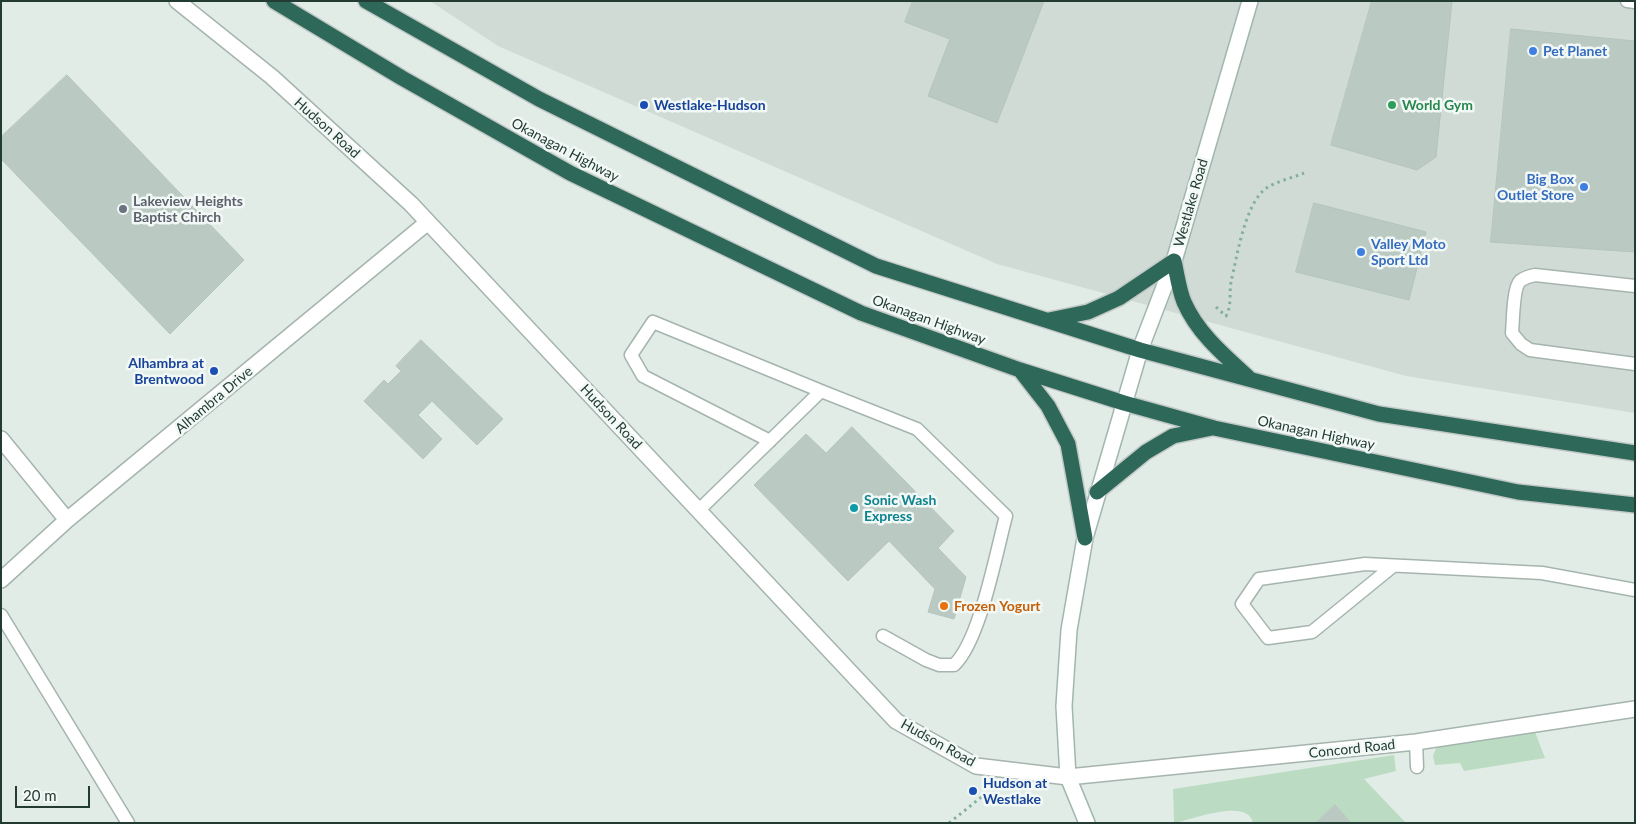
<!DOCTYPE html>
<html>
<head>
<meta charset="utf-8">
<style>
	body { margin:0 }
	#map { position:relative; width:1636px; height:824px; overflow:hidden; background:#e2ece7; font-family:Lato,sans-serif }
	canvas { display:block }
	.frame { position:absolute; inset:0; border:2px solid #223c34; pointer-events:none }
	.scale { position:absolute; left:15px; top:786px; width:75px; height:22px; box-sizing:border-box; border:2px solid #223c34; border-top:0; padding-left:6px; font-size:15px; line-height:18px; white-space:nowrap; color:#223c34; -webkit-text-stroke:4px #f2f8f5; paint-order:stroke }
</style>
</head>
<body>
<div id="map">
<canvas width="1636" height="824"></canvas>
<div class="frame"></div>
<div class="scale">20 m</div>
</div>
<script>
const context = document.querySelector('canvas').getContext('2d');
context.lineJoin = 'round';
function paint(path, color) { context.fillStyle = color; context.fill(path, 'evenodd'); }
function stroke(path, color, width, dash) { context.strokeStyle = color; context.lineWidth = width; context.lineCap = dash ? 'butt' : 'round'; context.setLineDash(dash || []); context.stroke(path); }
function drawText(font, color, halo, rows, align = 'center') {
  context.font = font + ' Lato,sans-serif'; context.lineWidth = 5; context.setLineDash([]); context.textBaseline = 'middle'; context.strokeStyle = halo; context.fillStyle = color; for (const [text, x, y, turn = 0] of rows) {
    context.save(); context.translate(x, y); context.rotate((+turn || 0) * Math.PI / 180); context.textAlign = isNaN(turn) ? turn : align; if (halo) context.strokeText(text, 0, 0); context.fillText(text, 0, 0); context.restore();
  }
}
const built = new Path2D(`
	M430,1H1635V413L1406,376L997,264L498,46Z`);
const green = new Path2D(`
	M1535,732L1545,758L1464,771L1460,763L1435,765L1433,756L1437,746Z
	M1394,755L1396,771L1364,779L1406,823H1351L1335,805L1316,823H1253C1248,797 1191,820 1174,823L1173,789Z`);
const building = new Path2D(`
	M913,1H1044L997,123L928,96L950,39L905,22Z
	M1372,1H1452L1436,157L1417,170L1331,145Z
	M1511,29L1635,41V252L1491,242Z
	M67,75L244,260L170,334L1,159V137Z
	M1314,203L1426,232L1409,300L1296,272Z
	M421,340L503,419L477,445L432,401L418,415L442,439L423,459L364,401L384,380L388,384L401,371L396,366Z
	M852,427L954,531L938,548L966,577L954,619L928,612L935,589L889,541L848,581L754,485L806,434L826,453Z
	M1335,805L1351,823H1316Z`);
const path = new Path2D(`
	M1216,307L1226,316C1232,306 1229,293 1231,282C1237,257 1245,201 1268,187C1278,181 1292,178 1304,173
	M949,823L984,795`);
const lane = new Path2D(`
	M1627,1L1635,2
	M1635,286L1535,275C1530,276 1524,278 1520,281C1513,288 1513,322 1512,333L1521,344L1530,350L1635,364
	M770,441L643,376L631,355L653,322L821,391
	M699,510L821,391L917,429L1006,516C996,553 980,641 954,665H939L926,660L883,636
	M1393,566L1312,632L1268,638L1242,604L1259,579L1365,564L1542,573L1635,590
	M1,615L128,823
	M1416,742L1417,767`);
const street = new Path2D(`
	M177,1L272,77L411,204L896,721L976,766L1068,777L1416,742L1635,709
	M1,439L67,520
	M1,580L67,520L428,222`);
const secondary = new Path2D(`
	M1087,823L1068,777L1064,706L1069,630L1085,538L1140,350L1174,261L1250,1`);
const highway = new Path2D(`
	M274,1L402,78L570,173L861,313L1020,370L1124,403L1214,428L1518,492L1635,505
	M366,1L539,99L876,266L1140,350L1379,414L1635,453
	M1049,320L1088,312L1119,298L1174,261C1177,274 1179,290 1184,302C1198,334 1225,356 1250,379
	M1020,370L1048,406L1068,444L1085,538
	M1097,492L1146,452L1173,436L1212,428`);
const markers = [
	[1533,51,5,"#3f7fe0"],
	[644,105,5,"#1a4fb4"],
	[1392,105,5,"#2e9e5b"],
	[1584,187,5,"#3f7fe0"],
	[123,209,5,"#6b7280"],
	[1361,252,5,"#3f7fe0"],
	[214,371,5,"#1a4fb4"],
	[854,508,5,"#0f9aa8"],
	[944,606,5,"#e8710a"],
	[973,791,5,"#1a4fb4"]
];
const shopNames = [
	["Pet Planet",1543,51],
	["Big Box",1574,179,"right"],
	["Outlet Store",1574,195,"right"],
	["Valley Moto",1371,244],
	["Sport Ltd",1371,260]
];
const transitNames = [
	["Westlake-Hudson",654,105],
	["Alhambra at",204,363,"right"],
	["Brentwood",204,379,"right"],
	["Hudson at",983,783],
	["Westlake",983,799]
];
const leisureNames = [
	["World Gym",1402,105]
];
const streetNames = [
	["Hudson Road",327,128,42],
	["Okanagan Highway",565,150,28],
	["Westlake Road",1191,203,-74],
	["Okanagan Highway",929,320,20],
	["Alhambra Drive",214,400,-40],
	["Hudson Road",611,417,47],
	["Okanagan Highway",1316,433,12],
	["Hudson Road",938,743,29],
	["Concord Road",1352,749,-6]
];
const worshipNames = [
	["Lakeview Heights",133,201],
	["Baptist Chirch",133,217]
];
const cultureNames = [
	["Sonic Wash",864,500],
	["Express",864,516]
];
const foodNames = [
	["Frozen Yogurt",954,606]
];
paint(built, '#d0dbd6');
paint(green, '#bbdcc2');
paint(building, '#bac9c2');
stroke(building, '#b4c5bd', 1);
stroke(lane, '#a5b4ae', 15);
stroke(street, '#a5b4ae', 18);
stroke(secondary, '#a0b7ae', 18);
stroke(highway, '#c1c8c6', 18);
stroke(path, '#82af9f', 3, [2.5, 4]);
stroke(lane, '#fff', 12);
stroke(street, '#fff', 15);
stroke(secondary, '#fff', 15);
stroke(highway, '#2e6859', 15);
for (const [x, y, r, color] of markers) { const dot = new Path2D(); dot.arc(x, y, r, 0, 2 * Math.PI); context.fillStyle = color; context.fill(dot); stroke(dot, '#f2f8f5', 2); }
drawText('bold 14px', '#366cbe', '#f2f8f5', shopNames, 'left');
drawText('bold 14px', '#164399', '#f2f8f5', transitNames, 'left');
drawText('bold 14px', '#27864d', '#f2f8f5', leisureNames, 'left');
drawText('14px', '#223c34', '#f2f8f5', streetNames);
drawText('bold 14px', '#5b616d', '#f2f8f5', worshipNames, 'left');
drawText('bold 14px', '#0d838f', '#f2f8f5', cultureNames, 'left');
drawText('bold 14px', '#c56008', '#f2f8f5', foodNames, 'left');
</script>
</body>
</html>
